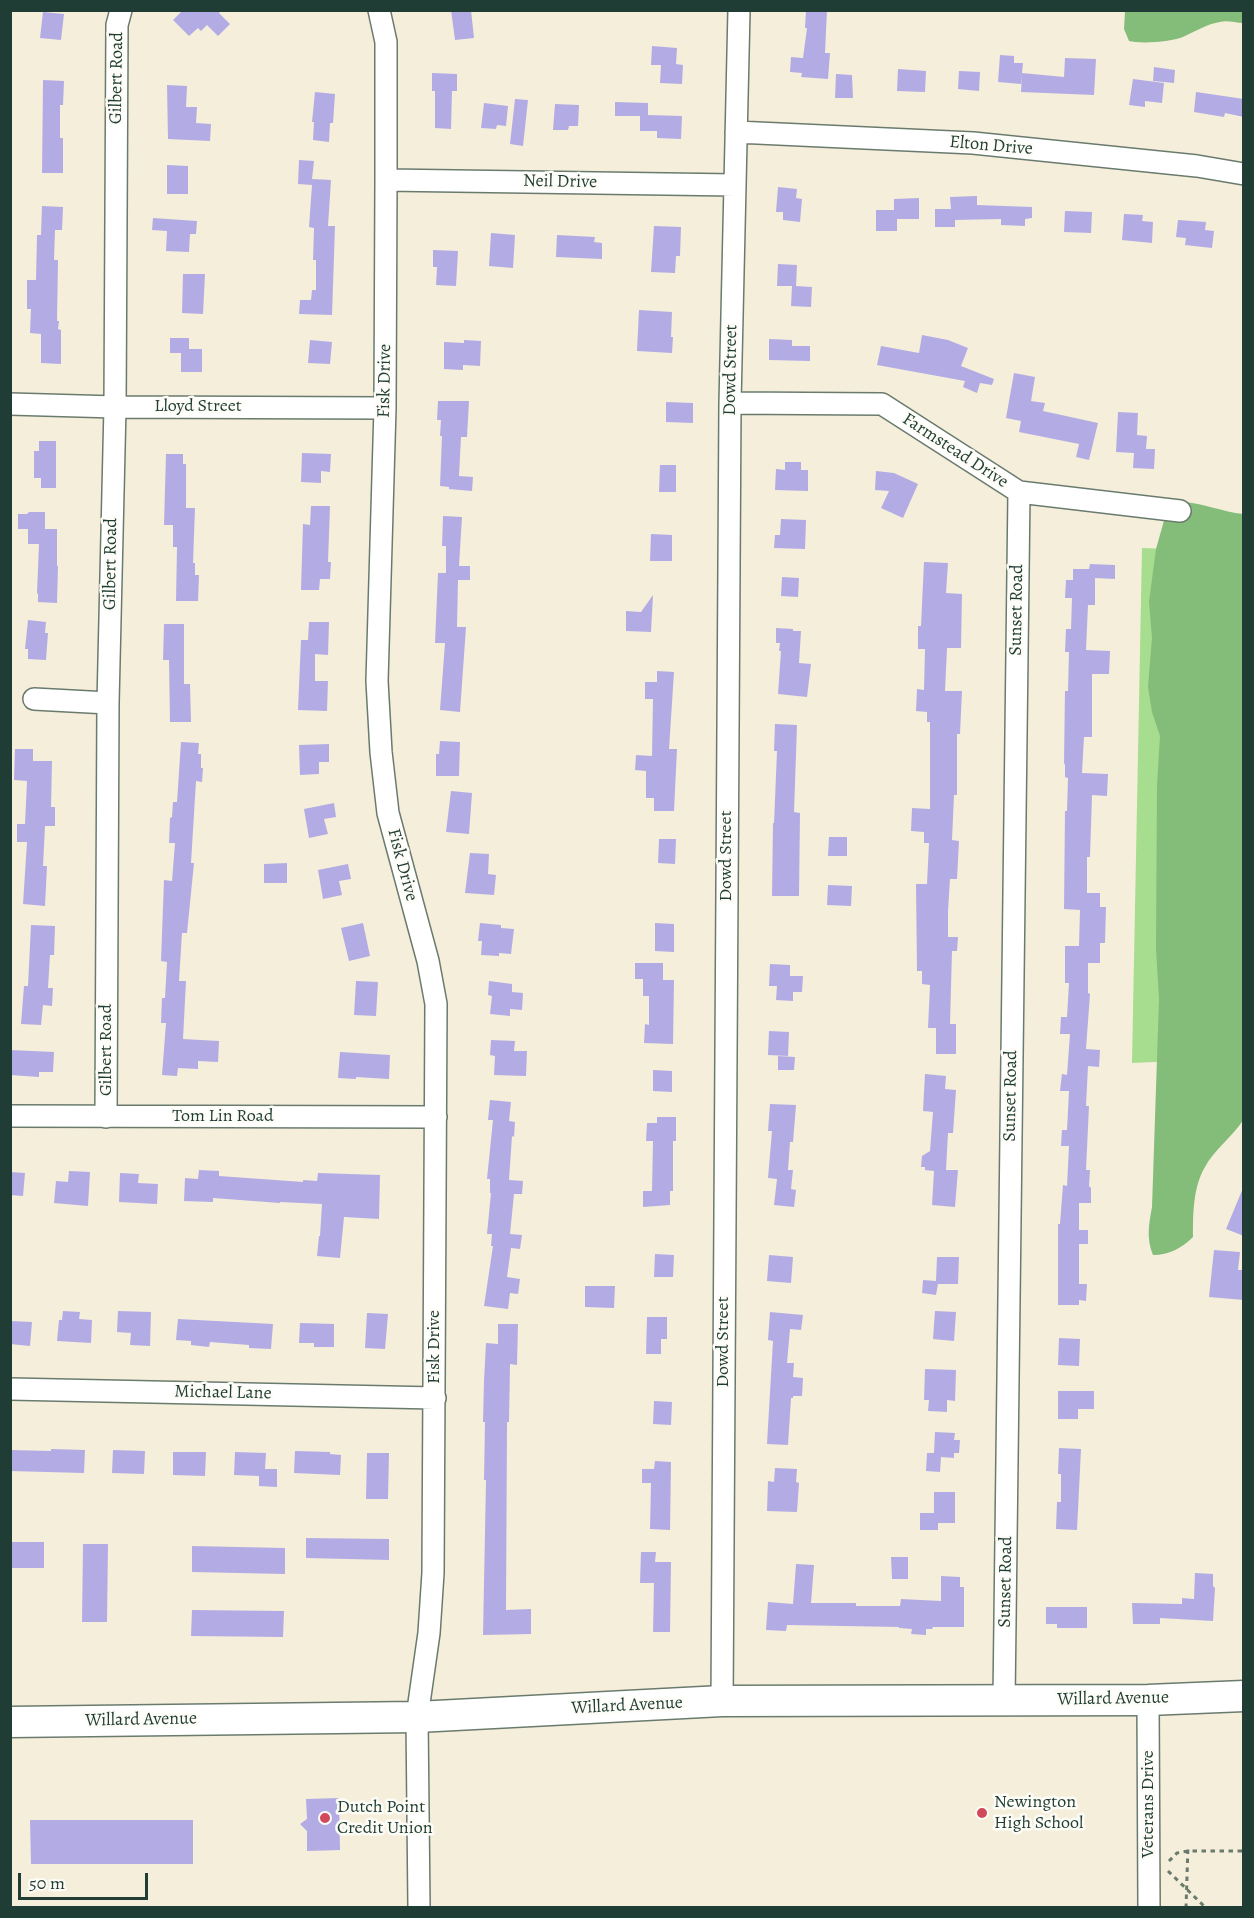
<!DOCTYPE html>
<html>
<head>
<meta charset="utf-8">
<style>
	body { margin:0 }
	#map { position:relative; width:1254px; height:1918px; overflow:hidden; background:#f5eedb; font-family:Alegreya,serif }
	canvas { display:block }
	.frame { position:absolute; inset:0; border:12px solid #1f3d34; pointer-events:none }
	.scale { position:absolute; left:18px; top:1873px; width:130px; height:27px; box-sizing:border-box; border:3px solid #1f3d34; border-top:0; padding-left:8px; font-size:18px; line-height:21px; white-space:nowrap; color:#1f3d34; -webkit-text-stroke:4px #fdfcf7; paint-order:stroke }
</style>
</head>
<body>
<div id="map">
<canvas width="1254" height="1918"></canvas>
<div class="frame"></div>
<div class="scale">50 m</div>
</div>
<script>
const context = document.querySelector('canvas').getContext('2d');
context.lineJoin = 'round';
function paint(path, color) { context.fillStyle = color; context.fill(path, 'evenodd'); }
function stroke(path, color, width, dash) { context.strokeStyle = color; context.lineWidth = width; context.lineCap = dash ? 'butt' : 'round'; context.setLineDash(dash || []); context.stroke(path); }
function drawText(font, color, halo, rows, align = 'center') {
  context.font = font + ' Alegreya,serif'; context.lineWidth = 5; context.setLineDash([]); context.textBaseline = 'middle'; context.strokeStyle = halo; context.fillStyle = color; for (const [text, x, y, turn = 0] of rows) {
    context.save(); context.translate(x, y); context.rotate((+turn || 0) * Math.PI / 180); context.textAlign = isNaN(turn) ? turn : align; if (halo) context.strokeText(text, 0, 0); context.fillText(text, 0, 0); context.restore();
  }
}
const green = new Path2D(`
	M1142,548L1243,552V1058L1132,1063Z`);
const forest = new Path2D(`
	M1125,11H1243V23C1236,23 1227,20 1220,22C1207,24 1196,31 1185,36C1174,42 1140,44 1129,41L1124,29Z
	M1183,502C1203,503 1223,512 1243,514L1244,1119C1233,1136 1213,1151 1205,1167C1193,1187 1193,1214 1193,1237C1182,1248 1169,1255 1153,1255C1146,1238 1149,1224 1152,1207L1159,999L1156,948L1157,785L1160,736L1152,712L1148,687L1152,638L1149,602L1156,549L1165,517Z`);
const building = new Path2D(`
	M183,10H221L219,13L230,24L218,36L207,25L201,31L198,28L189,36L173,20Z
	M451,10H471L474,38L455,40Z
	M806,10H827L825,53H830L828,79L801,77L802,73L790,72L791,57L803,58L807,28H805Z
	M43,12L64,14L61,40L40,38Z
	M652,46L677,48L676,64L683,65L682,84L660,83L661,65H651Z
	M1000,55L1014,56V63H1023L1021,84L998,82Z
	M1065,58L1096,59L1094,95L1021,92L1022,73L1064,77Z
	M1154,67L1175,70L1174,83L1153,81Z
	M898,69L926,71L925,92L897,91Z
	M959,71L980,72L979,91L958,89Z
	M432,73L457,74V91H452L451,129L435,128V91H432Z
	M836,74L852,75L853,98H835Z
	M1133,79L1164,83L1162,103L1145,101V107L1129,105Z
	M43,80L64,81L63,105H60V138H63V173H42Z
	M167,85L187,86L186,107H197L196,123L211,124L210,141L168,139Z
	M315,92L335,94L333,123H330L329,142L313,140L314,122H312Z
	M1196,92L1244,99V117L1225,113L1224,117L1194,112Z
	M515,99L528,100L523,146L510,144Z
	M615,102L648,103V115L682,116L681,139L657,138V131H640V116H615Z
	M484,103L508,106L506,126L497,125L496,129L481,128Z
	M555,104L579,105L578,126H569L568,130H553Z
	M299,160L314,161L312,179L331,180L328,226H335L332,315L299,314L300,300H311L312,290H316V260H313L314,228L309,227L312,185L298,184Z
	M167,165L188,166V194H167Z
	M778,187L797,189L796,198L802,199L800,222L783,220V212H776Z
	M977,196V205L1032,207V218L1025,219V226L1001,225V219L955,220V227H935V209H951L950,197Z
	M919,198V219H897V231H876V210H894V199Z
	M42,206L63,207L62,230H55L54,260H58L57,321H59L58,329L61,330V364L41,363V334L30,333L31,309H27V280H36L37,235H41Z
	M1065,211L1092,212L1091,233L1064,232Z
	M1124,214L1143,215L1142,221L1153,222L1152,243L1122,240Z
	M153,218L197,221L196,234H190L189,252L166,251L167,231L152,230Z
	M1178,220L1206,222L1205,230L1214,231L1212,248L1185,245L1186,238L1176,237Z
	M654,226L681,227L680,256H676L675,273L651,272Z
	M491,233L515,235L513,268L489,266Z
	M557,235L595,237L594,242L602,243V259L556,257Z
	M433,250L458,251L456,286L436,285L437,267H433Z
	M778,264L797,265L796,286L812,287L811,307L791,306L792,286H777Z
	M183,274H205L203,314L182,313Z
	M639,310L672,312L671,337H673L672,353L637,351Z
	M922,335L948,340L968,348L961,366L994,379L992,385L980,383L977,393L963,387L965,381L877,365L881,346L919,353Z
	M170,338H189V349H202V372H181V353H170Z
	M769,339L792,340V346H810V361L769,360Z
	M310,340L332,342L330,364L308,363Z
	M464,340L481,341L480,366L463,365V370L444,369V342L464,343Z
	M1014,373L1035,377L1031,401L1045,403L1043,411L1098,423L1089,460L1076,457L1079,444L1019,432L1021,421L1006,418Z
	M438,401H469L467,437H461L459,476L473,477L472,491L449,489V487L440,486L442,436H440L441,420H437Z
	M666,402L693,403V423L666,422Z
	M1118,412L1138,413L1137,435L1147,436L1146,449H1155L1154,469L1133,468L1134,453L1116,452Z
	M39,441H56V488H41V478H34V451H39Z
	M302,453L331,454L330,472L321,471V483L301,482Z
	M166,454H183V464H186V508H195L193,563H195V575H199L198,601H176L177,547H173V525H164Z
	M785,462H801V470H808V491L775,490L776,469L785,470Z
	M660,465H676V492H659Z
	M876,471L894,473L918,484L903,518L881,508L889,491L875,490Z
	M311,506H330L328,562H331L330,579H320L319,590H301L303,524L310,525Z
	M29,512H45V529H57V566H58L57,603L38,602V594L37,593L39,544H28V529H18V514H27Z
	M443,516L462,517L459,566H470V580H458L457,627H466L460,712L440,710L445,643H435L438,573H446V546H442Z
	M781,519L806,520L805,549L774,548L775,535H780Z
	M651,534L672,535V561H650Z
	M924,562L948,563L946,593L962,594L961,648H947L945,691H962L960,734H957V795H954L952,840L959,841L957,879H950L948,911V937H958L957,951H952L950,1024H956V1054H936V1028H928L930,985L922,984V971H917L916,884H927L929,843H924V832L911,831L912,808L930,809V722H927V712L916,711L917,689L924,690L925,649H918V626H921Z
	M1090,564L1115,565V579L1095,578V605H1088L1086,650L1110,651L1109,674H1092V737H1084L1082,773L1108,774L1107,796L1092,795L1090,857H1087V893H1100V907H1106L1105,943H1100V963H1088V993L1090,994L1086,1049L1100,1050L1099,1067L1088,1066L1086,1106H1089L1086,1170H1090L1089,1186L1091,1188V1203H1079V1230H1088V1244H1079V1284H1087L1086,1301L1079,1300V1305H1058V1224H1060L1063,1185L1067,1186L1069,1146H1061L1062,1130H1067L1069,1091H1060L1062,1074L1067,1075L1070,1034H1060L1061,1017H1067L1069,983H1065V946H1079L1080,910L1064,909L1065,811H1067L1068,778L1065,777V765L1064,763L1065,691H1068L1069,652H1065L1066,629H1071L1072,598H1065L1066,580H1073V569H1089Z
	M782,577L799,578L798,597L781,596Z
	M653,595L651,632L626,631V611L641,612Z
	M28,620L46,622L45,633H48L46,660L28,659V649H25Z
	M309,622H329L328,655L315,654V681H328L327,711L298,710L301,640H308Z
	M164,624H184V684H190L191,722H170L169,660H163Z
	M776,628L793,629V631H801L799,663L811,664L807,697L778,694L781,651H779L780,643H776Z
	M657,671L674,672L669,749H677L674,811H654V798H646V771L635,770L636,755L652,756L653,699H645V682H657Z
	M775,724L797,725L794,812L800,813L799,896H772L773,823H774L777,751H774Z
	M440,741L460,742L459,776H436V754H439Z
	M181,742L199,743L198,754H201V768H203L202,782L196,781L191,863H194L187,933H182L179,981H186L183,1039L219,1041L218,1062L198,1061V1069L178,1068L177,1076L162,1075L166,1023H161L162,998H165L167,962L161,961L164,880L172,881L175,843H169L170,818L172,817L173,802H177Z
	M329,744V762H319V774L300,775L299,745Z
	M15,749H33V761H52L51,807H55V826H45L43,866H47L45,906L23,904L27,842H17V824H25L27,781L14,780Z
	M451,791L472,793L469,834L446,832Z
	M334,803L336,817L324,819L328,834L309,838L304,809Z
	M829,837H847V856H828Z
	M659,839H676L675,864L658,863Z
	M470,853L489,854L488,874L496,875L494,895L465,893Z
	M287,863V883H264V864Z
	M348,864L351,879L339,881L342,895L323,899L318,870Z
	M828,885L852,886L851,906L827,905Z
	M363,923L370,956L349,961L341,928Z
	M480,923L501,925V928L514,929L511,954L499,953V956L481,955L482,941H478Z
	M655,923L674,924V952L655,951Z
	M31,925L55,926L54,955H50L48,988H53L52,1006L43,1005L41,1025L21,1024L24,986H28Z
	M635,963H663V980H674L673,1044L644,1043L645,1024L649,1025V996H643V979H635Z
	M770,964L790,965V976H803L802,992H793V1001L776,1000L777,986H769Z
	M356,981L378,982L376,1016L354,1015Z
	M489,981L512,984V992L523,993L522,1010L510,1009V1016L490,1014L492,996L488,995Z
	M769,1031L789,1032L788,1056L768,1055Z
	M491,1040L515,1041L514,1051H527L526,1076L494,1075L495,1056L490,1055Z
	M10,1050L54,1052L53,1072H39V1077L10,1075Z
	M340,1052L390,1055L389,1079L356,1077V1079L338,1078Z
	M778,1056L795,1057L794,1070H778Z
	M653,1070L672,1071V1092L653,1091Z
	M925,1074L946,1076L945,1089L956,1090L953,1133H948L946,1170H958L955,1207L932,1205L934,1171L925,1170V1167H921L922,1156L930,1151L933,1112L923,1111Z
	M490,1100L511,1102L509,1121L515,1122L514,1137L512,1136L509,1180L523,1181L522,1194H514L510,1234L522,1235L520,1249L511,1248L507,1277L520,1279L518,1294L510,1293L508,1309L484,1306L493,1246H491L492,1234H487L491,1193H490V1179H487L493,1120H488Z
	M770,1104L796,1105L793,1142H790L788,1170H793L791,1189L796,1190L794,1207L774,1205L777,1179L768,1178L772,1131H768Z
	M657,1117H676V1141H673V1191H670V1205L643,1207V1191H652L653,1141H646L647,1123H657Z
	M199,1170L219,1171V1176L303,1182V1180L317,1181L318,1173L380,1175L379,1219L344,1217L340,1258L317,1256L319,1236H320L322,1204L280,1202V1203L213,1198V1202L184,1201L185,1178L198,1179Z
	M69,1171L90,1172L88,1206L54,1203L56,1181L68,1182Z
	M10,1172L25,1173L23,1196L10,1195Z
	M120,1173L139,1174L138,1183L158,1184L157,1204L119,1202Z
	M1243,1188H1244V1236L1226,1229Z
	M1214,1250L1240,1252L1238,1270H1244V1300L1209,1297Z
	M655,1254L674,1255L673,1277H654Z
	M769,1255L793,1257L791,1283L767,1281Z
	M937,1257H959L958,1284H938L936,1295L922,1293L923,1280L936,1281Z
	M585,1286H615L614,1308L585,1307Z
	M63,1311L80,1312L79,1319L92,1320L91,1343L57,1341L59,1320H62Z
	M118,1311L151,1312L150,1346L130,1345L131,1333L117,1332Z
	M935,1311L956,1312L954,1341L933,1339Z
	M770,1312L803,1315L801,1330L790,1329L787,1363H794L793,1377L803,1378L802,1396H793V1398H791L788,1445L767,1444L773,1341L768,1340Z
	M367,1313L388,1314L385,1349L365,1348Z
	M647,1317H667V1339H661V1354H646Z
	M178,1319L273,1324L271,1349L249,1348V1345L210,1342L209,1347L191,1345V1341L176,1340Z
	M10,1321L32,1322L30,1346L10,1344Z
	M300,1323L334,1324V1347H314V1343H299Z
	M498,1324H518L517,1365L510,1364L509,1422H507L506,1610L531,1609V1634L483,1635L486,1480H484L485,1422H483L484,1381L486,1343L498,1344Z
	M1059,1338L1080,1339L1079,1366L1058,1365Z
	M925,1369L956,1370L955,1401L947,1400V1412L928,1411L929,1400H924Z
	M1058,1391H1094V1409H1078V1419H1058Z
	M654,1401L672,1402L671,1425L653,1424Z
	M935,1432L955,1433L954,1440H960L959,1453H954V1458L941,1457L940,1472L926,1471L927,1453H934Z
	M1059,1448L1081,1449L1077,1530L1056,1529L1057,1502H1061V1474H1058Z
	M51,1449L85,1450L84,1473L10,1471V1450L51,1451Z
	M113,1450L145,1451L144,1474L112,1473Z
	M295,1451L330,1452V1454L341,1455L340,1475L294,1473Z
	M173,1452H206L205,1476L173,1475Z
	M235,1452L266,1453L265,1469H277V1487L259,1486V1476L234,1475Z
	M367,1453H389L388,1499H366Z
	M655,1461L671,1462L670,1530L650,1529L651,1483H642V1469H654Z
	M775,1468L797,1469L796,1482L799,1483L797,1512L767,1511L768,1481L774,1482Z
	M934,1492H955V1523H938V1530H920V1513H934Z
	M306,1538L389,1539V1560L306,1558Z
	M10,1542H44V1568H10Z
	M83,1544H108L107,1622H82Z
	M192,1546L285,1548V1574L192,1572Z
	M641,1552H656L655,1562H671L670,1632H653L654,1583H640Z
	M891,1557H908V1579H892Z
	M796,1564L814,1565L811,1603H856V1606H900L901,1599L941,1601V1576L960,1577V1587H964V1627H933L932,1629H926V1635L911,1634L912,1629L899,1628V1627L787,1625L786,1631L766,1630L768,1602L793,1604Z
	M1195,1573L1213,1574V1586L1215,1588L1213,1621L1160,1618V1624H1133L1132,1603L1182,1604V1598L1194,1599Z
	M1046,1607H1087V1628H1057V1624H1046Z
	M192,1610L284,1611L283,1637L191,1636Z
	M339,1798L340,1850L307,1851V1831L300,1824L307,1819L306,1799Z
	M30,1820H193V1864H31Z`);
const path = new Path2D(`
	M1169,1861L1177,1853L1188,1851H1244
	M1168,1871L1206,1908
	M1186,1908L1188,1845`);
const minor = new Path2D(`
	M379,10L386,42V180L385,408L377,681L381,752L388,813L428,961L436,1004L433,1573L429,1633L417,1717L419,1908
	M736,132L973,143L1197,166L1244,174
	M386,180L735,185
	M730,403L882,404L1019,492L1180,511
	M10,404L115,407L385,408
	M34,699L108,703
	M10,1116L436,1117
	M106,1117L108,703L115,407L117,25L121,10
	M10,1389L435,1398
	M1004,1700L1019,492
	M1148,1700L1149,1908
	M722,1701L730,403L739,10`);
const secondary = new Path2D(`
	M10,1722L417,1717L722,1701L1148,1700L1244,1696`);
const markers = [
	[982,1813,6,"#d1495b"],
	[325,1818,6,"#d1495b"]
];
const streetNames = [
	["Gilbert Road",117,78,-89],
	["Elton Drive",991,146,5],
	["Neil Drive",560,182,1],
	["Dowd Street",731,370,-89],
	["Fisk Drive",385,381,-89],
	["Lloyd Street",198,407],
	["Farmstead Drive",955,451,33],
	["Gilbert Road",111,564,-89],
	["Sunset Road",1017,610,-89],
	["Dowd Street",727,856,-90],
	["Fisk Drive",402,865,75],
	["Gilbert Road",107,1050,-90],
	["Sunset Road",1011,1096,-89],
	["Tom Lin Road",223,1117],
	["Dowd Street",724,1342,-90],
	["Fisk Drive",435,1347,-90],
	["Michael Lane",223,1393,1],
	["Sunset Road",1006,1582,-89],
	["Willard Avenue",1113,1699,-1],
	["Willard Avenue",627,1706,-3],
	["Willard Avenue",141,1720,-1],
	["Veterans Drive",1149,1804,-90]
];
const poiNames = [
	["Newington",994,1803],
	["High School",994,1824],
	["Dutch Point",337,1808],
	["Credit Union",337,1829]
];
paint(green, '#a6dd8e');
paint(forest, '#84bc79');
paint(building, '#b3ace4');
stroke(minor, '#6a7b6e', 24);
stroke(secondary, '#6a7b6e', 33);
stroke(path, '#6a7b6e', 3, [4.5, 4.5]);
stroke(minor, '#fff', 21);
stroke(secondary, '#fff', 30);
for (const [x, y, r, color] of markers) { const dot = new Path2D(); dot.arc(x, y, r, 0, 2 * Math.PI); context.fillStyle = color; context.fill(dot); stroke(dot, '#fdfcf7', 2); }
drawText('18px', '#1f3d34', '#fdfcf7', streetNames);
drawText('18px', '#1f3d34', '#fdfcf7', poiNames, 'left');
</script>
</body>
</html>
